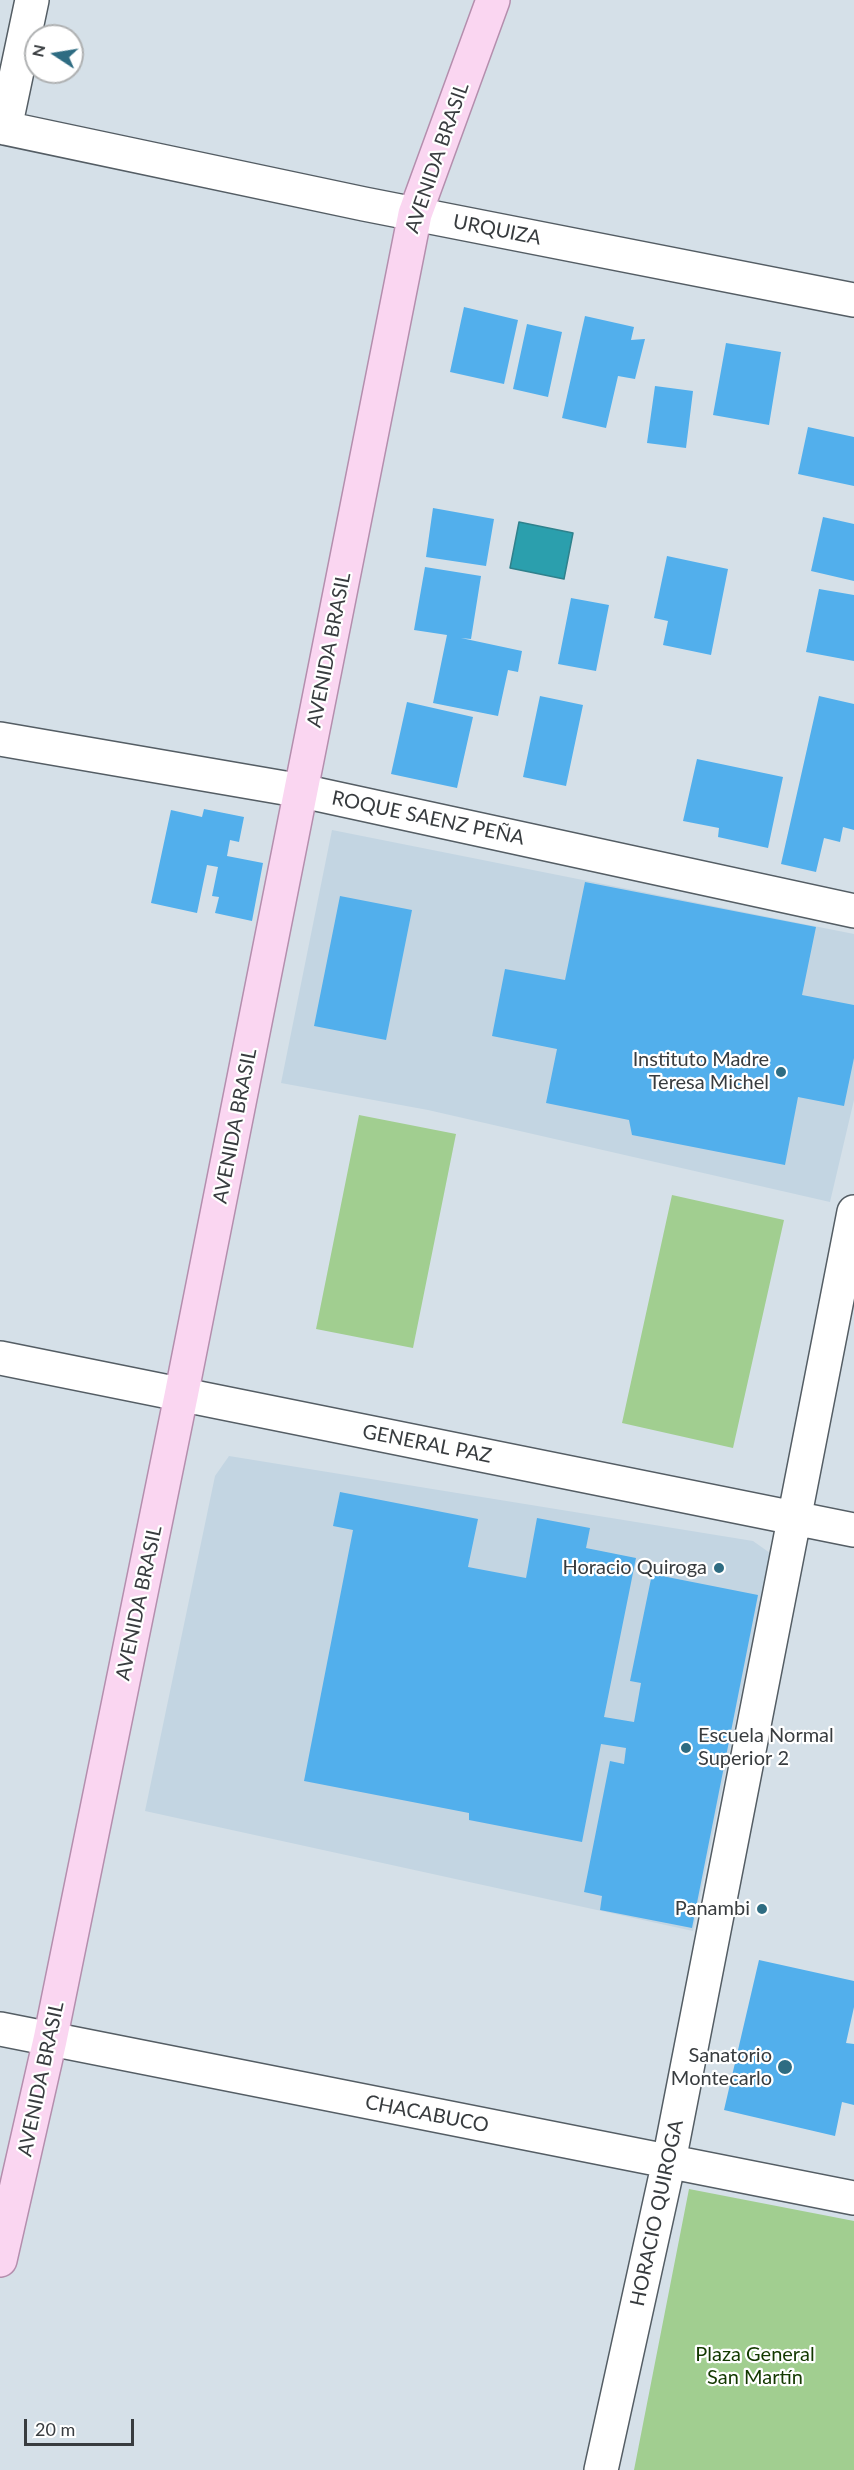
<!DOCTYPE html>
<html>
<head>
<meta charset="utf-8">
<style>
	body { margin:0 }
	#map { position:relative; width:854px; height:2470px; overflow:hidden; background:#d5e0e8; font-family:Lato,sans-serif }
	canvas { display:block }
	.north { position:absolute; left:24px; top:24px; width:60px; height:60px; box-sizing:border-box; background:#fff; border:2px solid #afb1b2; border-radius:50%; rotate:282deg; font-size:16px; font-weight:700; line-height:24px; text-align:center; color:#383c3f }
	.north::after { content:''; display:block; margin:auto; width:21px; height:27px; background:#2e6c82; clip-path:polygon(50% 0,100% 100%,50% 72%,0 100%) }
	.scale { position:absolute; left:24px; top:2419px; width:110px; height:27px; box-sizing:border-box; border:3px solid #383c3f; border-top:0; padding-left:8px; font-size:18px; line-height:21px; white-space:nowrap; color:#383c3f; -webkit-text-stroke:4px #fff; paint-order:stroke }
</style>
</head>
<body>
<div id="map">
<canvas width="854" height="2470"></canvas>
<div class="north">N</div>
<div class="scale">20 m</div>
</div>
<script>
const context = document.querySelector('canvas').getContext('2d');
context.lineJoin = 'round';
function paint(path, color) { context.fillStyle = color; context.fill(path, 'evenodd'); }
function stroke(path, color, width, dash) { context.strokeStyle = color; context.lineWidth = width; context.lineCap = dash ? 'butt' : 'round'; context.setLineDash(dash || []); context.stroke(path); }
function drawText(font, color, halo, rows, align = 'center') {
  context.font = font + ' Lato,sans-serif'; context.lineWidth = 4.5; context.setLineDash([]); context.textBaseline = 'middle'; context.strokeStyle = halo; context.fillStyle = color; for (const [text, x, y, turn = 0] of rows) {
    context.save(); context.translate(x, y); context.rotate((+turn || 0) * Math.PI / 180); context.textAlign = isNaN(turn) ? turn : align; if (halo) context.strokeText(text, 0, 0); context.fillText(text, 0, 0); context.restore();
  }
}
const built = new Path2D(`
	M332,830L854,934V1100L830,1202L428,1110L281,1083Z
	M229,1456L753,1541L770,1553L693,1931L145,1811L215,1476Z`);
const green = new Path2D(`
	M359,1115L456,1134L413,1348L316,1329Z
	M672,1195L784,1220L733,1448L622,1423Z
	M689,2189L854,2221V2470H634Z`);
const water = new Path2D(`
	M519,522L573,533L564,579L510,568Z`);
const building = new Path2D(`
	M464,307L518,320L504,384L450,372Z
	M585,316L634,327L631,340L645,339L635,379L618,376L606,428L562,418Z
	M527,324L562,332L548,397L513,389Z
	M726,343L781,352L769,425L713,415Z
	M655,386L693,391L686,448L647,443Z
	M808,427L854,437V486L798,474Z
	M433,508L494,519L486,566L426,557Z
	M823,517L854,524V581L811,571Z
	M667,556L728,569L711,655L663,645L668,621L654,618Z
	M425,567L481,576L471,639L461,638L522,651L518,672L508,670L498,716L433,703L447,635L414,630Z
	M819,589L854,595V661L806,652Z
	M571,598L609,605L596,671L558,664Z
	M540,696L583,705L566,786L523,777Z
	M819,696L854,704V830L843,827L840,842L824,838L816,872L781,864Z
	M407,702L473,717L457,788L391,774Z
	M697,759L783,777L768,848L718,837L719,828L683,821Z
	M204,809L244,817L239,842L230,840L227,856L263,863L252,921L215,913L219,897L212,896L218,867L207,865L197,913L151,903L171,810L202,817Z
	M585,882L816,927L802,995L854,1005V1058L844,1106L798,1097L785,1165L632,1135L629,1120L546,1103L557,1049L492,1036L505,969L565,980Z
	M340,896L412,910L386,1040L314,1026Z
	M340,1492L478,1519L468,1567L526,1578L537,1518L590,1528L586,1548L636,1558L604,1717L634,1722L641,1683L630,1681L652,1574L758,1595L692,1928L600,1910L602,1896L584,1892L610,1761L624,1764L626,1748L601,1744L582,1842L469,1820V1813L304,1781L353,1530L333,1526Z
	M759,1960L854,1981V2007L846,2043L854,2044V2105L842,2102L835,2136L724,2110Z`);
const minor = new Path2D(`
	M0,127L364,204L854,300
	M5,128L32,0
	M0,739L302,791L854,911
	M0,1358L854,1530
	M0,2029L854,2198
	M601,2470L669,2161L854,1212`);
const major = new Path2D(`
	M0,2260L50,2040L181,1396L415,214L493,0`);
const markers = [
	[781,1072,6,"#2e6c82"],
	[719,1568,6,"#2e6c82"],
	[686,1748,6,"#2e6c82"],
	[762,1909,6,"#2e6c82"],
	[785,2067,8,"#2e6c82"]
];
const streetNames = [
	["AVENIDA BRASIL",437,158,-71],
	["URQUIZA",497,230,11],
	["AVENIDA BRASIL",329,650,-79],
	["ROQUE SAENZ PEÑA",428,818,12],
	["AVENIDA BRASIL",235,1126,-79],
	["GENERAL PAZ",427,1444,11],
	["AVENIDA BRASIL",139,1603,-78],
	["AVENIDA BRASIL",41,2079,-78],
	["CHACABUCO",427,2114,11],
	["HORACIO QUIROGA",657,2213,-78]
];
const poiNames = [
	["Instituto Madre",769,1060],
	["Teresa Michel",769,1083],
	["Horacio Quiroga",707,1568],
	["Escuela Normal",698,1736,"left"],
	["Superior 2",698,1759,"left"],
	["Panambi",750,1909],
	["Sanatorio",772,2056],
	["Montecarlo",772,2079]
];
const parkNames = [
	["Plaza General",755,2355],
	["San Martín",755,2378]
];
paint(built, '#c3d5e2');
paint(green, '#a1ce90');
paint(water, '#2b9fad');
stroke(water, '#2f818c', 1.5);
paint(building, '#52afec');
stroke(minor, '#545d64', 36);
stroke(major, '#b48ead', 36);
stroke(minor, '#fff', 33);
stroke(major, '#fad6f1', 33);
for (const [x, y, r, color] of markers) { const dot = new Path2D(); dot.arc(x, y, r, 0, 2 * Math.PI); context.fillStyle = color; context.fill(dot); stroke(dot, '#fff', 2); }
drawText('20px', '#383c3f', '#fff', streetNames);
drawText('20px', '#383c3f', '#fff', poiNames, 'right');
drawText('20px', '#133900', '#fff', parkNames);
</script>
</body>
</html>
